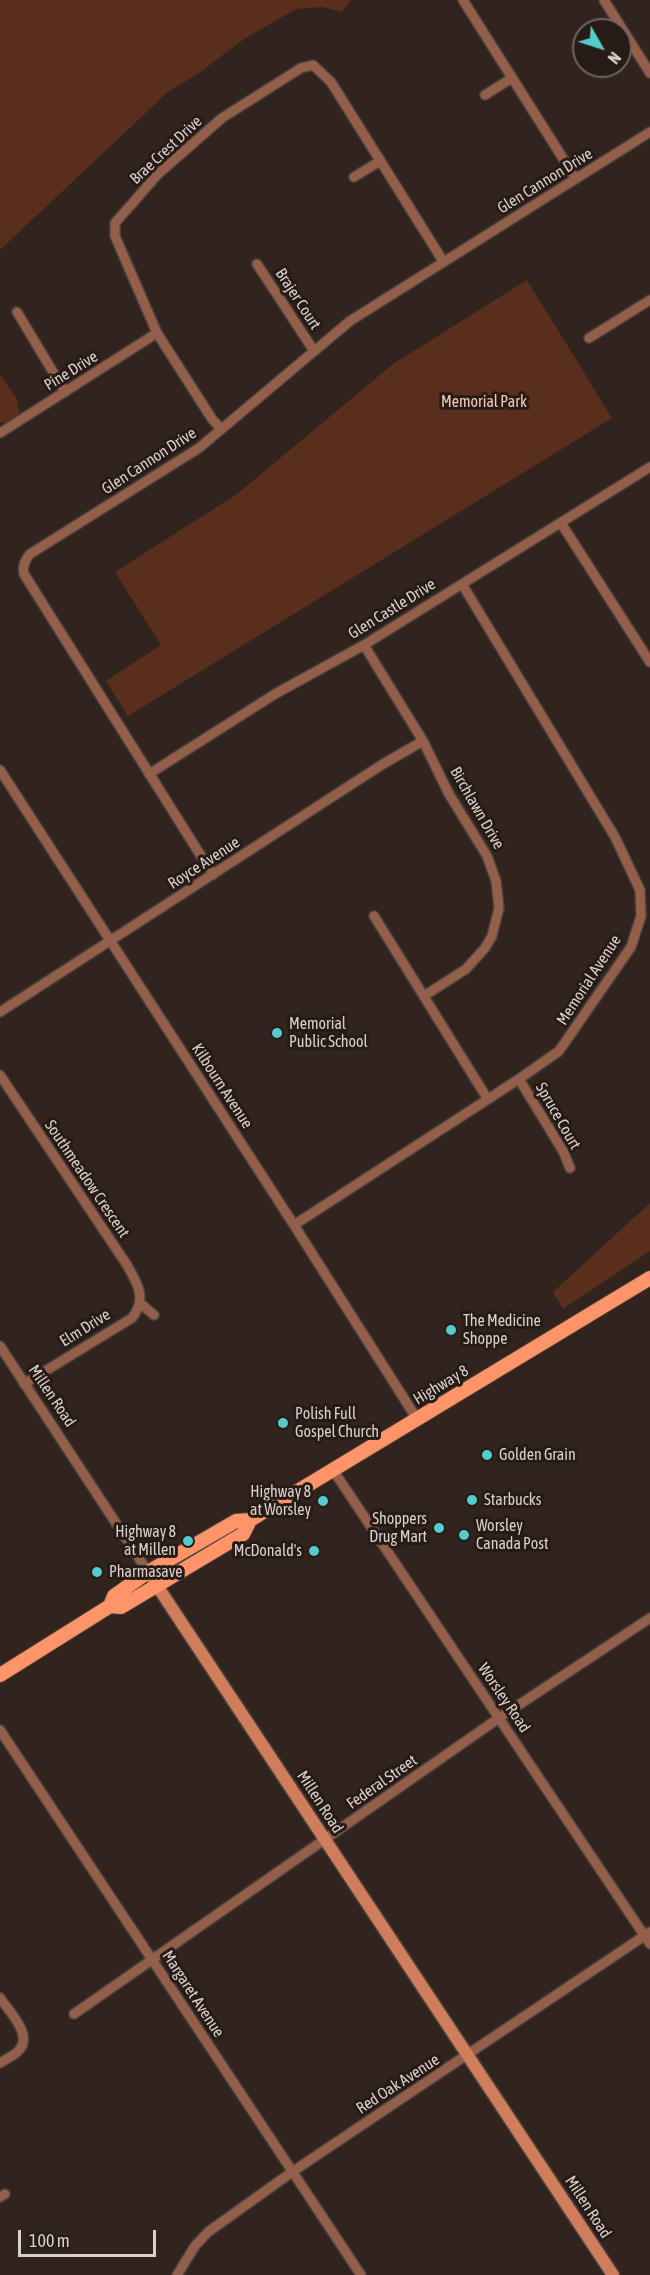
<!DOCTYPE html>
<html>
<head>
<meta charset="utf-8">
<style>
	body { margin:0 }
	#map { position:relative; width:650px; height:2275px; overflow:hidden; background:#31241f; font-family:"Asap Condensed",sans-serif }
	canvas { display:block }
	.north { position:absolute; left:572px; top:18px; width:60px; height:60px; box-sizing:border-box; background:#271b16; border:2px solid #6e635f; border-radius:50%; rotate:129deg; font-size:16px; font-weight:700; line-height:24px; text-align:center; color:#d9d0cc }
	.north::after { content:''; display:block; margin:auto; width:21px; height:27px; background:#53cdcb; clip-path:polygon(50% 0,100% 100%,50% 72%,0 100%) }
	.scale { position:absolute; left:18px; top:2230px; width:138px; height:27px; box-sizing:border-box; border:3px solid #d9d0cc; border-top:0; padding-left:8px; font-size:18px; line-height:21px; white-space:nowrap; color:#d9d0cc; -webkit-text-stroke:4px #271b16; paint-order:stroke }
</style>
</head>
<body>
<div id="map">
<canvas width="650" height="2275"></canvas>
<div class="north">N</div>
<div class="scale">100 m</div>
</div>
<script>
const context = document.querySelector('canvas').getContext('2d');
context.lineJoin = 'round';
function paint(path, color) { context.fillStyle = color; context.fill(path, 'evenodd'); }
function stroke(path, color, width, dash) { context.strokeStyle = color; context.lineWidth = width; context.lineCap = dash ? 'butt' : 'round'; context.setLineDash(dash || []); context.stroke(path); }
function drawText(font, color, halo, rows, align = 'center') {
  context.font = font + ' "Asap Condensed",sans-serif'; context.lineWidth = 6; context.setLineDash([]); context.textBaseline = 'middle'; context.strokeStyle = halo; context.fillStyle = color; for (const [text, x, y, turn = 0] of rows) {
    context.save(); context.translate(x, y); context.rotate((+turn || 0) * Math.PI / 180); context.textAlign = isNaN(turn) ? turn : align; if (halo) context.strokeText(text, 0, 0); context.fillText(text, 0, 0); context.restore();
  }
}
const green = new Path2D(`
	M0,0H351L342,12L322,7L296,9L244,39L199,73L168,92L0,250Z
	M527,280L612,418L128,716L106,681L161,645L115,572L237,494L393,364Z
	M0,374L17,399L20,415L4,423L0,422Z
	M650,1203V1251L563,1309L553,1292Z`);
const street = new Path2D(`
	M463,0L576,179
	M604,0L650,73
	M485,95L512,78
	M354,177L380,161
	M257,264L314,351
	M17,312L65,392
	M589,338L650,300
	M221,429L212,419L157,333L115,236V223L158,174L222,118L301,68L313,65L331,82L443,261
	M0,433L157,333
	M561,523L650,662
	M364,645L423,741L449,794L487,856L496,881L499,908L492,936L485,948L466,969L424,996
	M0,770L294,1225L417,1419
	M149,774L275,694L364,645L650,467
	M213,875L24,574C22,566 25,560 30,554L199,448L350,321L650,132
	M374,916L487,1098
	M0,1012L383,764L423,741
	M0,1075L127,1265C138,1284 147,1299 132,1318L24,1384
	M519,1079L563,1151L570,1168
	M294,1225L519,1079L559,1051L631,947L641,916L640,890L615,837L462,584
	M140,1303L154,1315
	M0,1346L148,1572
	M333,1470L650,1944
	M0,1730L361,2275
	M0,1998C9,2011 32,2034 20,2049C16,2055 6,2059 0,2063
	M74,2014L499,1718L650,1618
	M0,2197L5,2194
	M177,2275L195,2246L208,2232L292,2172L650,1932`);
const secondary = new Path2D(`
	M148,1572L613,2275`);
const primary = new Path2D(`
	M110,1606L114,1596L148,1572L236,1521L250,1520L650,1278
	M0,1675L110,1606L121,1607L243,1534L250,1520`);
const markers = [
	[277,1033,6,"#53cdcb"],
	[451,1330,6,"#53cdcb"],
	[283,1423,6,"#53cdcb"],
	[487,1455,6,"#53cdcb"],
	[472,1500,6,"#53cdcb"],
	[323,1501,6,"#53cdcb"],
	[439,1528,6,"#53cdcb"],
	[464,1535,6,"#53cdcb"],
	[188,1541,6,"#53cdcb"],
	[314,1551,6,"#53cdcb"],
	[97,1572,6,"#53cdcb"]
];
const streetNames = [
	["Brae Crest Drive",166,150,-43],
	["Glen Cannon Drive",545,181,-32],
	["Brajer Court",298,299,57],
	["Pine Drive",71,371,-32],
	["Glen Cannon Drive",149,461,-33],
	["Glen Castle Drive",392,609,-32],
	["Birchlawn Drive",477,808,60],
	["Royce Avenue",204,863,-33],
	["Memorial Avenue",589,980,-57],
	["Kilbourn Avenue",222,1086,57],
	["Spruce Court",558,1116,60],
	["Southmeadow Crescent",87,1179,56],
	["Elm Drive",85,1328,-32],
	["Highway 8",441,1385,-31],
	["Millen Road",52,1396,56],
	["Worsley Road",504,1698,56],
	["Federal Street",382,1782,-35],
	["Millen Road",320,1802,57],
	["Margaret Avenue",193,1994,57],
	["Red Oak Avenue",398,2084,-33],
	["Millen Road",588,2207,57]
];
const parkNames = [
	["Memorial Park",484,402]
];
const poiNames = [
	["Memorial",289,1024],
	["Public School",289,1042],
	["The Medicine",463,1321],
	["Shoppe",463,1339],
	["Polish Full",295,1414],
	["Gospel Church",295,1432],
	["Golden Grain",499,1455],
	["Highway 8",311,1492,"right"],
	["at Worsley",311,1510,"right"],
	["Starbucks",484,1500],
	["Shoppers",427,1519,"right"],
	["Drug Mart",427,1537,"right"],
	["Worsley",476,1526],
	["Canada Post",476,1544],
	["Highway 8",176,1532,"right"],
	["at Millen",176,1550,"right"],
	["McDonald's",302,1551,"right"],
	["Pharmasave",109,1572]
];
paint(green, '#5a2e1c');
stroke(street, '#4c403b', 12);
stroke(secondary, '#4c403b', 15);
stroke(primary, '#4c403b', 16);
stroke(street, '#935f4a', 9);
stroke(secondary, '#cf7d5b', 12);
stroke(primary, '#ff9468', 14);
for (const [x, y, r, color] of markers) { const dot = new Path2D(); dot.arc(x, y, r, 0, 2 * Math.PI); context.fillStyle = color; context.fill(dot); stroke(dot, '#271b16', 2); }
drawText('16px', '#d9d0cc', '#271b16', streetNames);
drawText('16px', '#f5cab8', '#271b16', parkNames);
drawText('16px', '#d9d0cc', '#271b16', poiNames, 'left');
</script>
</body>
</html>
